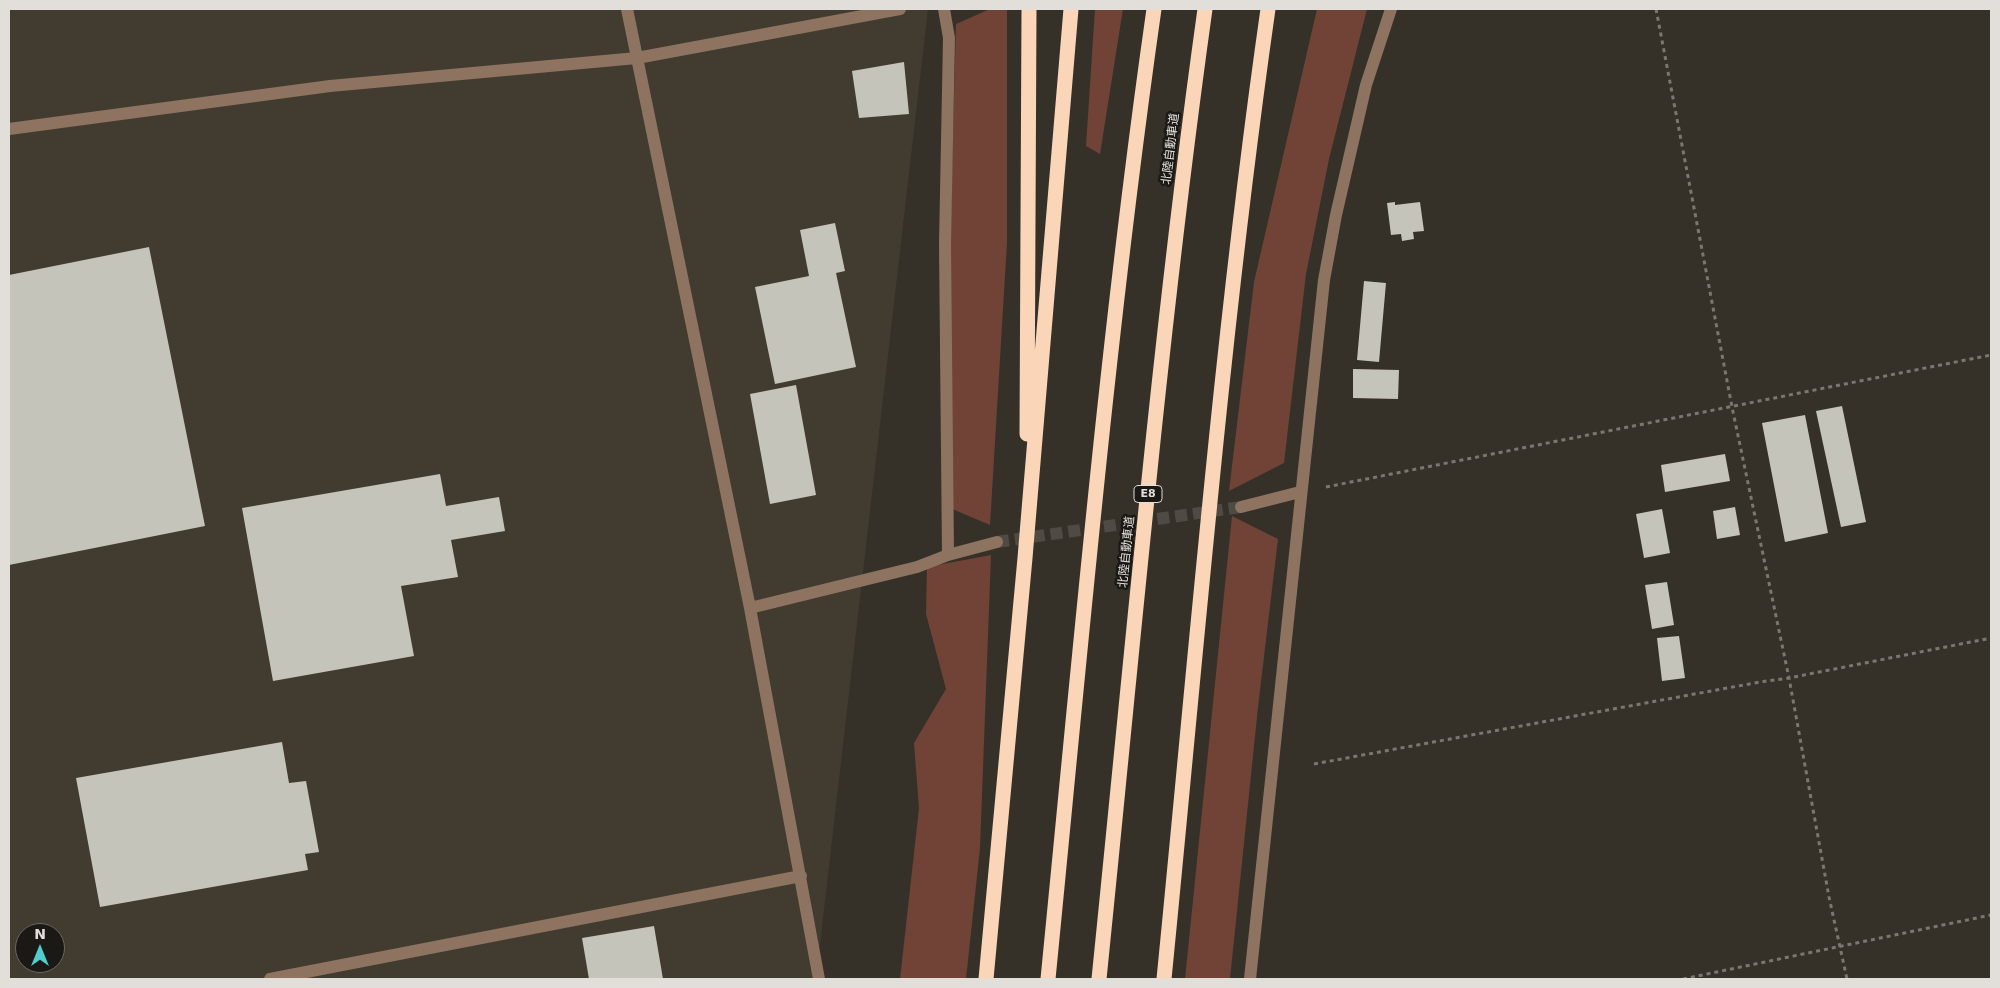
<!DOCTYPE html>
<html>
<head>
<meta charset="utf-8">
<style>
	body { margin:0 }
	#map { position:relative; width:2000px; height:988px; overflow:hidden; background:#353129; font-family:"DejaVu Sans",sans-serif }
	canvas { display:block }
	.frame { position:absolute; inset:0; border:10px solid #e2dfdb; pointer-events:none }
	.north { position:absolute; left:15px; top:923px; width:50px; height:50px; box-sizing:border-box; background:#1b1915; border:1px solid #6b6864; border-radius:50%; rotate:0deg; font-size:14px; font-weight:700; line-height:20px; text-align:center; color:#e2dfdb }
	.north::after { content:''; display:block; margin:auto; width:18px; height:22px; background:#52cdce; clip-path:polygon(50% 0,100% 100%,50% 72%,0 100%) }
</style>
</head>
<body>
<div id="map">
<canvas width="2000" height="988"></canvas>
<div class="frame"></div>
<div class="north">N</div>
</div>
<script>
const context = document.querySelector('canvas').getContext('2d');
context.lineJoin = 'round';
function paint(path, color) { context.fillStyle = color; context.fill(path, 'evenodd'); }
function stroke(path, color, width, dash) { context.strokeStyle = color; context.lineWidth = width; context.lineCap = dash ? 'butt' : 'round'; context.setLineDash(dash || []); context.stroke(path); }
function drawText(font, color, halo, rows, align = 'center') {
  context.font = font + ' "DejaVu Sans","Noto Sans JP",sans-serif'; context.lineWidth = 5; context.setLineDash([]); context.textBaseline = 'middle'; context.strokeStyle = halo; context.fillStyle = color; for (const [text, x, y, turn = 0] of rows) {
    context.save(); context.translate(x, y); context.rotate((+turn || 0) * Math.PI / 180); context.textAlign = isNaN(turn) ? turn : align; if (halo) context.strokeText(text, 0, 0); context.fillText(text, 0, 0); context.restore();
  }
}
const built = new Path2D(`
	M9,9H928L816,979H9ZM25,933H55V963H25Z`);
const green = new Path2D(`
	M990,9H1007V242L990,525L950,508V244L956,24Z
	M1095,9H1123L1100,154L1086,146Z
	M1317,9H1367L1329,159L1306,274L1284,463L1229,491L1254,282Z
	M1232,516L1278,539L1258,707L1230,979H1185Z
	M991,555L980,848L966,979H900L919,808L914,743L946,689L926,614L927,567Z`);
const building = new Path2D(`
	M904,62L909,114L859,118L852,71Z
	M1395,202V205L1420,202L1424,231L1413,232L1414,239L1402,241L1401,234L1391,235L1387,203Z
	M835,223L845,271L836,273L856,367L775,384L755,287L809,276L800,230Z
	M149,247L205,526L9,565V275Z
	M1364,281L1386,283L1379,362L1357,360Z
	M1353,369L1399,370L1398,399L1353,398Z
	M796,385L816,495L770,504L750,394Z
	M1842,406L1866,522L1841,527L1816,411Z
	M1805,415L1828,533L1785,542L1762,423Z
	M1725,454L1730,481L1665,492L1661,465Z
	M440,474L446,506L499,497L505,531L451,540L458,577L401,586L414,656L273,681L242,508Z
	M1735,507L1740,535L1717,539L1713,511Z
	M1662,509L1670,553L1644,558L1636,514Z
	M1667,582L1674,625L1652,629L1645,585Z
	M1679,636L1685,678L1662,681L1657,638Z
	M282,742L289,783L306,781L319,852L305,854L308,870L100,907L76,778Z
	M654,926L663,979H589L582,938Z`);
const minorTunnel = new Path2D(`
	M997,542L1241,507`);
const path = new Path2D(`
	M1656,9L1732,407L1789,678L1829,897L1847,979
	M1326,487L1991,355
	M1314,764L1760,682L1789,678L1991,638
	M1683,979L1991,915`);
const minor = new Path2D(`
	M627,9L750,608L819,979
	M944,9L949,38L945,244L948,555
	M9,129L330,86L637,58L900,9
	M1241,507L1300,492
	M750,608L917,567L948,555L997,542
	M270,979L801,876
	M1250,979L1324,280L1336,215L1366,85L1391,9`);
const highway = new Path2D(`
	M1027,434L1029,9
	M986,979L1025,558L1071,9
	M1048,979C1080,655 1108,331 1154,9
	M1099,979C1132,656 1160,331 1205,9
	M1164,979C1196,656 1222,331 1268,9`);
const shields = [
	[1148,494,28]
];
const shieldNames = [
	["E8",1148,494]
];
const streetNames = [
	["北陸自動車道",1171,149,-83],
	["北陸自動車道",1127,552,-84]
];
paint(built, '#423b2f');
paint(green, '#704336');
paint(building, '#c5c4ba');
stroke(minorTunnel, '#4f4b44', 12, [12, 6]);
stroke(path, '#7a7770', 3, [4, 4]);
stroke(minor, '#8d7360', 12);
stroke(highway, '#fbd5b8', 15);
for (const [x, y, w] of shields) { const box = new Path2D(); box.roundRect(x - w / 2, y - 8.5, w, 17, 4); context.fillStyle = '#1b1915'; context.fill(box); stroke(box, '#e2dfdb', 1); }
drawText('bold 11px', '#e2dfdb', null, shieldNames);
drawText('12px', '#e2dfdb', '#1b1915', streetNames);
</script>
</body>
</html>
